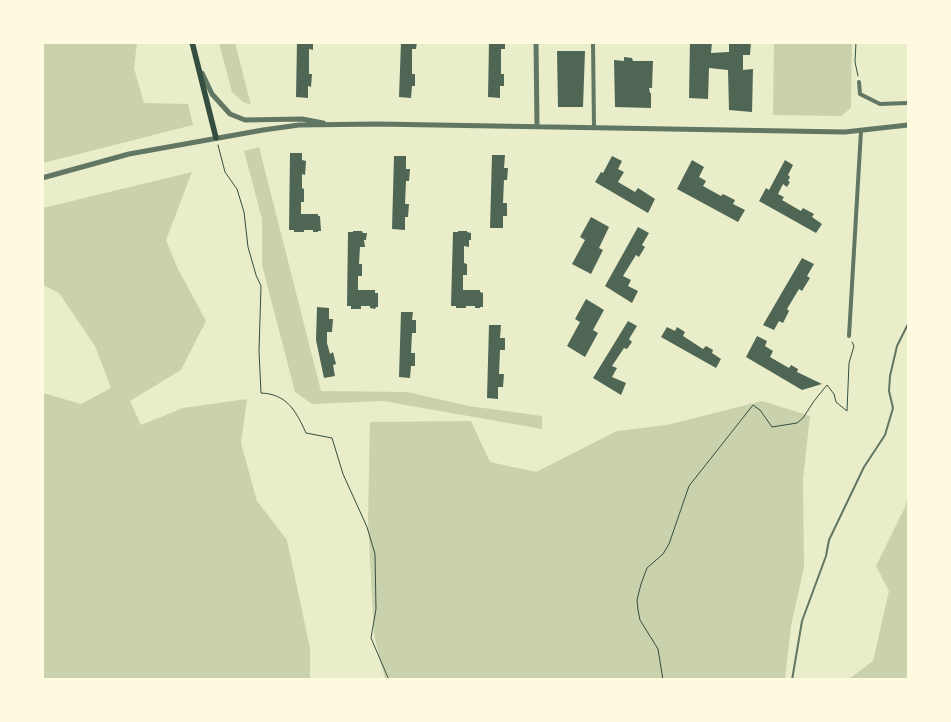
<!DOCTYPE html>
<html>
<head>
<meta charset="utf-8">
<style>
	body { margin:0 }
	#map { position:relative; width:951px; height:722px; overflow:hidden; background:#e9edc9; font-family:"DejaVu Sans",sans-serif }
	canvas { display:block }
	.frame { position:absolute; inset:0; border:44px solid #fefae0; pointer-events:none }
</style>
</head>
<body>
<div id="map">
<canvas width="951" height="722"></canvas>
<div class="frame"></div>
</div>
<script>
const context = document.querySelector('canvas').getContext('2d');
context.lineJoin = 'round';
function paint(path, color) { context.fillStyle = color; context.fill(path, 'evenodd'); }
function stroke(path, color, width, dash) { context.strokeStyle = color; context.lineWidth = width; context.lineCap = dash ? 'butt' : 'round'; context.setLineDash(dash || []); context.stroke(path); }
const green = new Path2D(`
	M42,43H137L134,68L144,103L188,104L193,125L43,163Z
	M219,43H235L251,105L243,102L232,92Z
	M774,43H852L851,108L841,116L773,115Z
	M259,147L321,391L407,392L469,406L542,416V429L383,401L312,404L295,392L262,265V219L244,151Z
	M192,172L166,240L178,269L206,321L181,370L130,401L141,425L183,408L247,399L241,443L257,501L287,540L310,648V679H43V393L81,404L111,388L95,346L59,293L43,285V208Z
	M762,401L810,416L803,480L804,567L791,626L785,679H385L374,635L368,521L370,422L471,421L490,462L536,472L617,431L667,425Z
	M908,495V679H849L873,661L889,591L876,566L905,507Z`);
const building = new Path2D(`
	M297,42H313V50L309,49V74H312L311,87L308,86V98L296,97Z
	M401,42H417L416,49H412V74H415V86H412L411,98L399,97Z
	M489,42H505V49H501V74H504V86H500V98L488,97Z
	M690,42H712L711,53L729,52V42H751L750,55H743V70L753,69L752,112L729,110L728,70L709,68L708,99L689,98Z
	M557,51H585L583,107H558Z
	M624,57L632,58L633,61H653L652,88H649L650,93H651V108L615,107L614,60L624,61Z
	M290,153H302V160L306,161L305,175L302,174V188L304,189V202H301V214H318V216H320L321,231H318V232H313V230H304V232H294V230H289Z
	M492,155H505L504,168H508L507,180H504L503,203H507V216H503V228H490Z
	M394,156H406V169H410L409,181H406L405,204H409L408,217H405V230L392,229Z
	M612,156L622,161L618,169L624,172L618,182L635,192L638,188L655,199L648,213L595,182L601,172L603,173Z
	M692,160L704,167L699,177L706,181L703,186L721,196L723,194L735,200L733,204L745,210L738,222L677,189Z
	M785,160L793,165L788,175L790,177L788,181L790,182L787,187L783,184L778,194L784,197L782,200L801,211L803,208L814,214L812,217L822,224L816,233L759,201L766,188L769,190Z
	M591,217L609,227L599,248L603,250L591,274L572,264L585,240L580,237Z
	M638,227L649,233L642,245L645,247L639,257L636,255L623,276L631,280L628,286L638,291L632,303L605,286Z
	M353,231H362L363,233H367L366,240H364L365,247H360L359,264H362V276H358V290H375V293H378V307H376L375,309L370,308V306H361V309H351V306H347L348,232H353Z
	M458,231H467V232L471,233V240H469V247L464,246V263L467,264V275H463V290H480V292L483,293V307H480V308H475V306H466V308H456V306H451L453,232H458Z
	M802,258L814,264L807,276L810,278L802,291L799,289L787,309L789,311L783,323L779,321L774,330L763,325Z
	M586,299L604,310L593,330L598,333L585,357L567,346L580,322L575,319Z
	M317,307L329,308V319H333L332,332H327V343L330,354L333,352L336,364L333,365L335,376L324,378L316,340Z
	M401,312H413L412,320H416V333H412L411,353H415V366H411L410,378L399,377Z
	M628,321L637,326L629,339L632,342L627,349L624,348L612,366L617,368L612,377L626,383L621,395L593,378Z
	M489,325H501L500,338H505V350H500L499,374H504L503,387H498V399L487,398Z
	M667,327L675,331L677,327L685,332L683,336L703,349L706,346L713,350L712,353L721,359L716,368L661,337Z
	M757,336L767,341L765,346L773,351L770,357L789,368L791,365L798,369L797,372L822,384L802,390L746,357Z`);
const path = new Path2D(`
	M856,42L855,62L858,76
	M218,145L225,172L237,189L244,212L248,247L256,275L261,286L259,351L261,393C287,394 296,411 306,433L332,438L343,474L367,527L375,554L376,609L371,638L389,680
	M663,680L658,649L640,620L638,610L637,600L641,584L647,568L663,554L669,544L689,486L753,405L760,410L772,427L797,423L803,418L814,401L827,385L834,394L836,402L847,411L849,363L854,346L852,342`);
const service = new Path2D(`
	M792,680L802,621L826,556L829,540L864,467L885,435L893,408L889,391L890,376L897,346L908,324`);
const minor = new Path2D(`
	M593,42L594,127
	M859,82L860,94L880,104L908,103
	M849,336L861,131`);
const tertiary = new Path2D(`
	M536,42L537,126
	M202,73L212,94L230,114L245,120L302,119L323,123
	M42,178L129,154L263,130L299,125L377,124L845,132L908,125`);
const secondary = new Path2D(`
	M192,42L216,138`);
paint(green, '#cad2ad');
paint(building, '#4f6655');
stroke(path, '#344e41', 1);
stroke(service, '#617663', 2);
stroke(minor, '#617663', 4);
stroke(tertiary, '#617663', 5);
stroke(secondary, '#344e41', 5.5);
</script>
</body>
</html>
